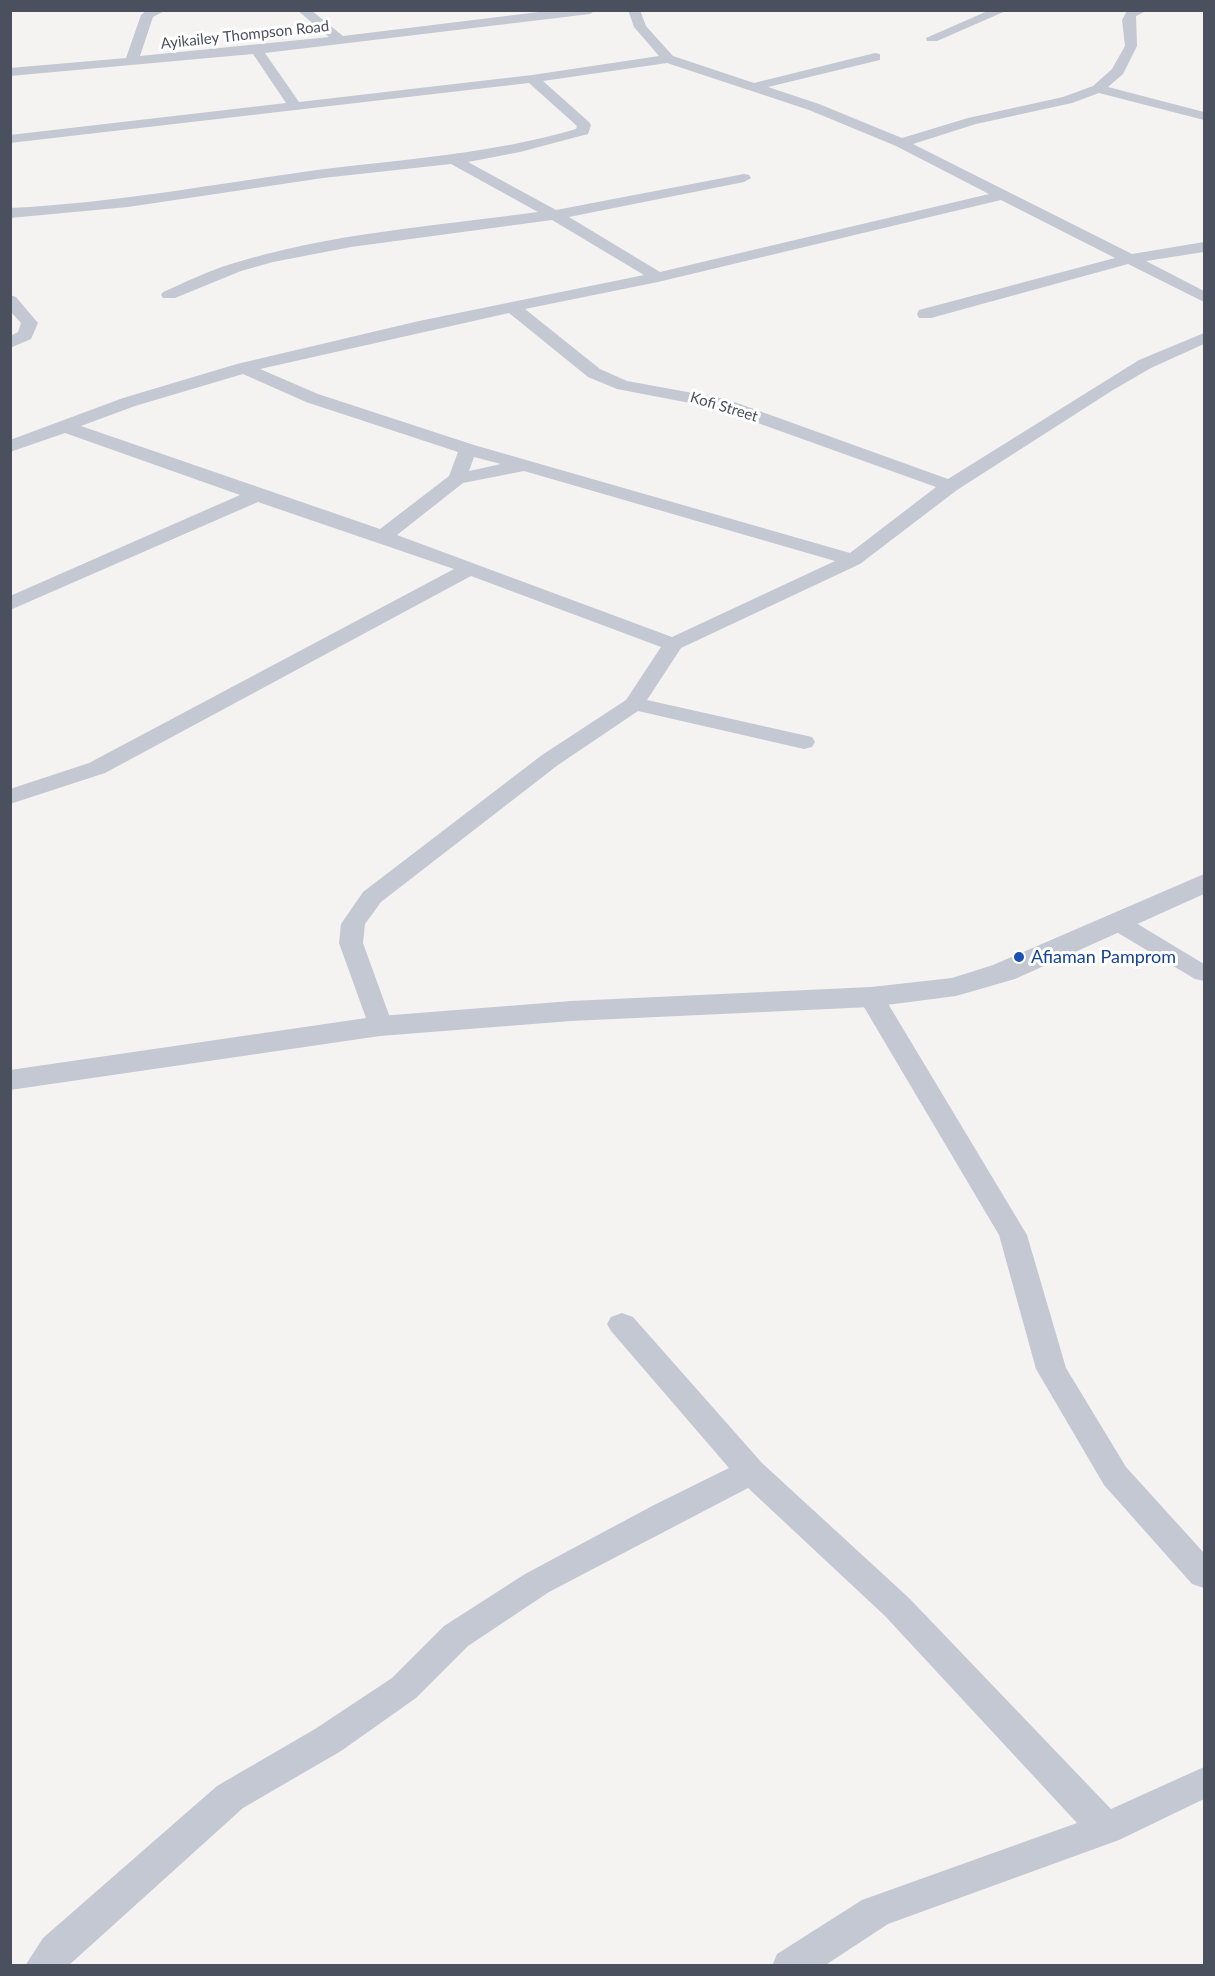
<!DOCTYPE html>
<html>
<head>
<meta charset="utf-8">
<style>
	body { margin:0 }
	#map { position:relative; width:1215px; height:1976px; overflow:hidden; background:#f4f3f2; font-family:Lato,sans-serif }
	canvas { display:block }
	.frame { position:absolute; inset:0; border:12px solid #4b505e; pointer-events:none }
</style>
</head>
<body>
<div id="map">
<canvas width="1215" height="1976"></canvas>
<div class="frame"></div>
</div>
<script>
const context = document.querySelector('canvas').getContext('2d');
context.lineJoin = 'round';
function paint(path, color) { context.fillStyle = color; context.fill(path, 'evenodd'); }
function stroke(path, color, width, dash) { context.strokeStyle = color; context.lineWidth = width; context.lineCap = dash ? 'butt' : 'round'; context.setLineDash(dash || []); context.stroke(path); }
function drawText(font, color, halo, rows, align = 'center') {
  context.font = font + ' Lato,sans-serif'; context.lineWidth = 6; context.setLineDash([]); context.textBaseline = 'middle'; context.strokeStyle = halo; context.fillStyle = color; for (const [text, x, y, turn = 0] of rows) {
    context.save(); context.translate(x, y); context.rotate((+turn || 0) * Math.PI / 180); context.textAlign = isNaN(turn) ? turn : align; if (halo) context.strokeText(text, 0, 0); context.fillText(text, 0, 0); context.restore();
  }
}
const minor = new Path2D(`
	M147,10H166L153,17L140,56L329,37L297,10H311L343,36L555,10H596L590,14L265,53L299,102L532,75L659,56L634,27L628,10H640L646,26L673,56L754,83L875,53L880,54V60L768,87L819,104L902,138L968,118L1063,97L1093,86L1112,69L1125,46L1122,20L1127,11L1148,10L1136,16L1137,46L1123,74L1108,87L1204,112V120L1099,93L1072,103L976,124L913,144L1132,254L1204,242V252L1146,261L1204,291V302L1128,264L931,318H919L917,314L919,310L1115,258L1001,200L658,282L525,309L600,369L627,381L726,399L948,479L1139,360L1204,333V344L1151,368L1113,390L957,490L860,564L681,648L647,700L812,737L815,742L812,747L804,749L638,711L558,765L381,902L365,924L363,943L393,1026L389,1032L380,1034L371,1032L339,943L341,924L363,892L542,755L626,700L661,647L471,576L105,773L10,804V789L89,763L454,569L258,502L10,610V596L240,495L65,433L10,452V440L123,398L237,364L419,321L644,275L552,220L351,247L273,262L241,271L175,298H163L161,295L163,292C186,282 208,271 231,264C330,233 436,226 538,212L451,164L323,178L128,207L10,218V208C114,203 215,184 317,170C405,159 491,154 576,129L577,126L529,83L10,143V135L286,103L253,54L10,76V68L126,58L141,15ZM667,63L809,110L896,146L989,194L660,272L569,217L744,182L751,178L749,175L744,174L556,210L468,162L520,152L588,134L591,125L589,122L543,81ZM509,313L588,377L617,389L716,408L936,487L850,553L474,445L318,394L260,369ZM243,374L306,402L458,452L449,476L380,529L81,426L135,406ZM474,457L501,464L469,471ZM524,471L835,561L672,637L397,535L463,483Z
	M990,10H1008L937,41H927L926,38Z
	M10,295L16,297L38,323L31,339L10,348V336L18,332L21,323L10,311Z
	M1117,915L1126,917L1204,964V981L1195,979L1108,927L1105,922L1108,917Z
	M871,989L880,992L884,997L1027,1235L1066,1368L1126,1467L1204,1553V1588L1192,1584L1104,1485L1036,1369L999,1235L858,997L862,992Z
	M622,1313L633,1317L762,1463L909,1598L1111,1809L1204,1767V1799L1119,1840L888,1924L824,1966H772L777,1954L862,1900L1077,1823L885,1616L748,1488L549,1592L468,1646L416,1698L341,1751L243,1808L68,1966H25L43,1938L217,1786L315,1729L392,1678L444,1626L525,1574L654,1505L729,1468L611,1331L607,1324L611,1317Z`);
const tertiary = new Path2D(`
	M1204,874V894L1015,979L956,996L871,1007L571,1021L380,1036L10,1090V1070L380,1016L571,1001L871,987L952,978L993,965Z`);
const markers = [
	[1019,957,6,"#1a4fb4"]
];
const farStreetnames = [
	["Ayikailey Thompson Road",245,35,-6],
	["Kofi Street",724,407,17]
];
const transitNames = [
	["Afiaman Pamprom",1031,957]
];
paint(minor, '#c4c8d2');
paint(tertiary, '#c4c8d2');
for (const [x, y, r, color] of markers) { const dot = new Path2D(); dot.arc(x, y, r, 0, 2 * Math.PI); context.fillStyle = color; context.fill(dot); stroke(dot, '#fff', 2); }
drawText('15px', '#4b505e', '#fff', farStreetnames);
drawText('18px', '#164399', '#fff', transitNames, 'left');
</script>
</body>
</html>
